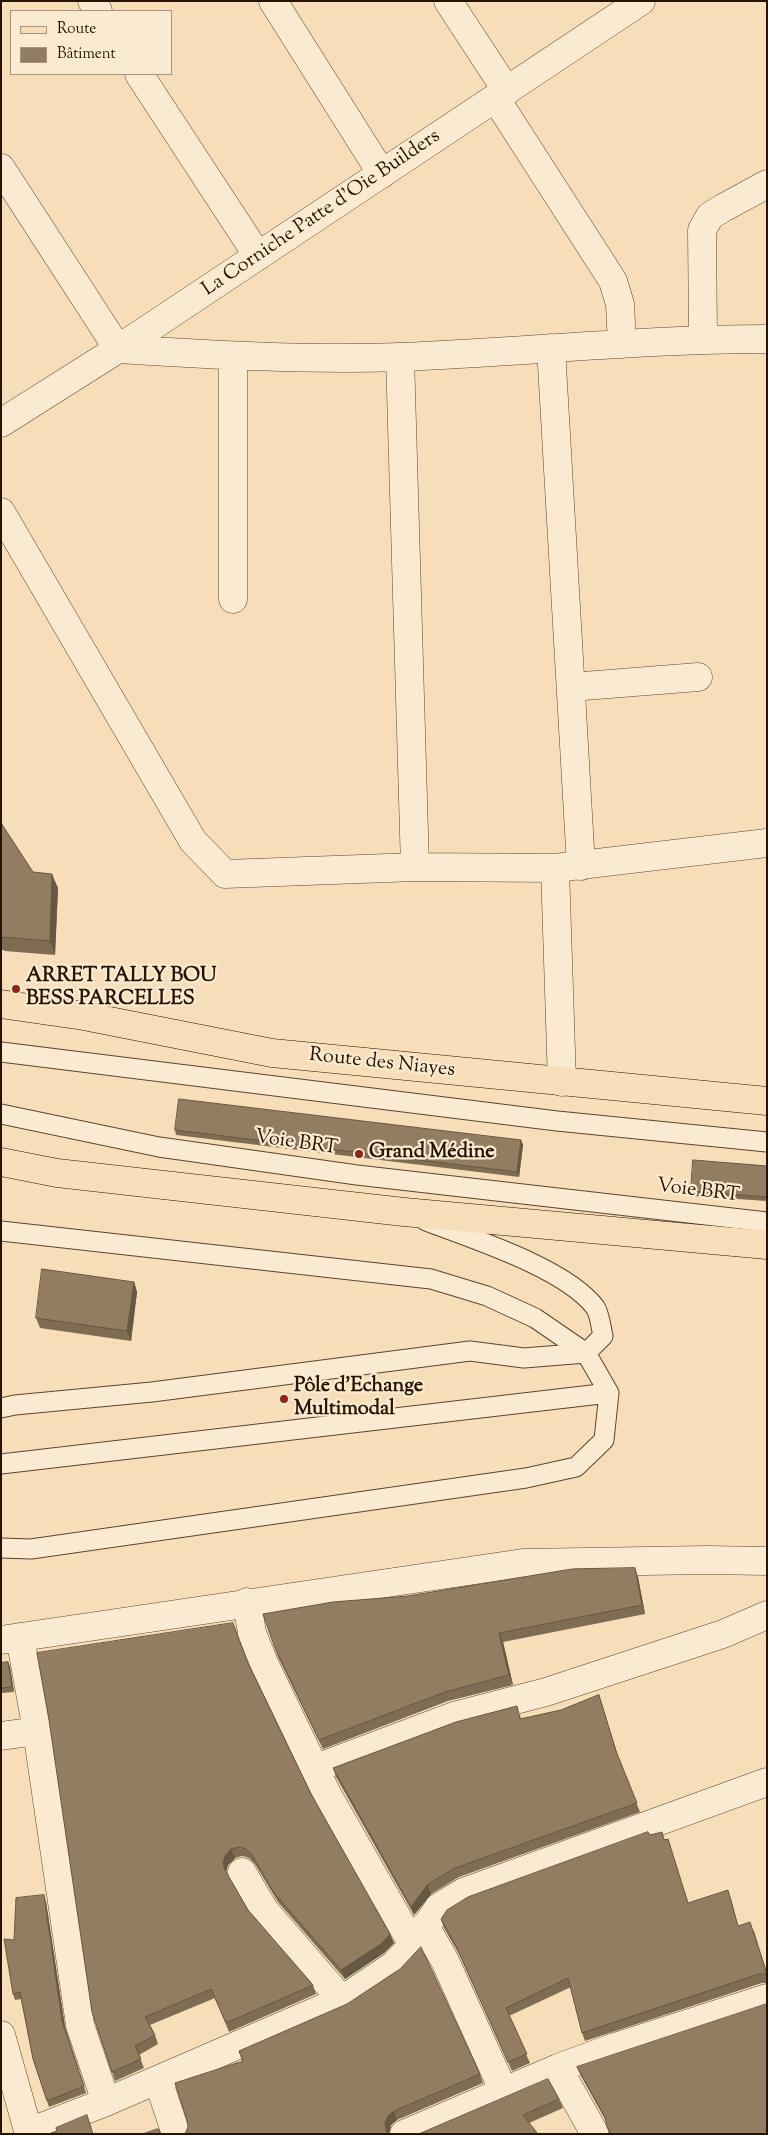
<!DOCTYPE html>
<html>
<head>
<meta charset="utf-8">
<style>
	body { margin:0 }
	#map { position:relative; width:768px; height:2135px; overflow:hidden; background:#f8deb8; font-family:"Sorts Mill Goudy",serif }
	canvas { display:block }
	.frame { position:absolute; inset:0; border:2px solid #261300; pointer-events:none }
	.legend { position:absolute; left:10px; top:10px; width:162px; height:65px; box-sizing:border-box; background:#faead1; border:1px solid #a5947d; margin:0; padding:6px 9px; list-style:none; font-size:15px; color:#261300 }
	.legend li { display:flex; align-items:center; gap:10px; height:25px }
	.legend b { width:25px; border:1px solid #a5947d }
</style>
</head>
<body>
<div id="map">
<canvas width="768" height="2135"></canvas>
<div class="frame"></div>
<ul class="legend">
<li><b style="height:6px;background:#f8deb8"></b>Route</li>
<li><b style="height:14px;background:#937d60"></b>Bâtiment</li>
</ul>
</div>
<script>
const context = document.querySelector('canvas').getContext('2d');
context.lineJoin = 'round';
function stroke(path, color, width, dash) { context.strokeStyle = color; context.lineWidth = width; context.lineCap = dash ? 'butt' : 'round'; context.setLineDash(dash || []); context.stroke(path); }
function paint(path, color) { context.fillStyle = color; context.fill(path, 'evenodd'); }
function drawText(font, color, halo, rows, align = 'center') {
  context.font = font + ' "Sorts Mill Goudy",serif'; context.lineWidth = 4.5; context.setLineDash([]); context.textBaseline = 'middle'; context.strokeStyle = halo; context.fillStyle = color; for (const [text, x, y, turn = 0] of rows) {
    context.save(); context.translate(x, y); context.rotate((+turn || 0) * Math.PI / 180); context.textAlign = isNaN(turn) ? turn : align; if (halo) context.strokeText(text, 0, 0); context.fillText(text, 0, 0); context.restore();
  }
}
const service = new Path2D(`
	M1,1052L557,1121L767,1142
	M1,1114L159,1147L357,1175L767,1222
	M1,1231L431,1279L487,1296L535,1318L586,1353L609,1393L604,1440L576,1467L526,1478L31,1549L1,1548
	M1,1408L15,1405L152,1392L470,1351L524,1358L586,1353L603,1336C601,1328 600,1314 595,1307C565,1268 473,1239 426,1221
	M1,1464L609,1393`);
const minor = new Path2D(`
	M92,1L98,11
	M273,1L382,174
	M448,1L507,91
	M139,74L258,256
	M496,99L613,281L620,304L622,344
	M1,168L118,349C212,355 307,360 401,357C523,352 645,339 767,339
	M703,339L702,230L710,216L723,208L767,184
	M551,348L581,866
	M233,356V599
	M400,357L415,867
	M1,512L193,841L225,874L415,867L555,868
	M571,687L698,677
	M562,1082L555,868L767,843
	M247,1602L252,1633L264,1663L327,1794L413,1945
	M20,1637L37,1731L80,2025L106,2102
	M1,1640L523,1563L706,1560L767,1561
	M1,1736L37,1731
	M316,1768L454,1716L546,1692L723,1634L767,1615
	M242,1872L265,1911L342,2000
	M425,1926L445,1961L504,2092
	M558,2068L595,2134
	M158,2080L176,2134
	M29,2132L106,2102L342,2000L394,1965L413,1945L439,1907L464,1892L767,1782
	M404,2134L558,2068L615,2047L767,1998`);
const tertiary = new Path2D(`
	M1,423L118,349L641,1
	M1,2035L29,2134`);
const primary = new Path2D(`
	M1,1004L84,1016L272,1053L767,1101
	M1,1162L57,1173L404,1212L767,1245`);
const wall = new Path2D(`
	M1,823L33,872L58,888L55,955L5,951L1,949Z
	M175,1130L521,1140L523,1145L519,1177L176,1135Z
	M767,1166V1201L692,1196L691,1191Z
	M134,1282L137,1292L131,1341L40,1328L36,1318Z
	M638,1577L645,1614L503,1642L513,1685L448,1701L323,1749L278,1657L263,1614Z
	M247,1661L310,1792L394,1943L384,1953L345,1979L278,1902L255,1864L249,1858L242,1856L235,1858L228,1865L226,1872L227,1874L248,1910L313,1985L316,1994L229,2032L215,1998L150,2025L155,2035L158,2044L139,2055L144,2068L115,2081L92,2012Z
	M8,1662L10,1667L14,1692L1,1693V1663Z
	M599,1695L618,1756L640,1812L459,1877L431,1894L414,1915L336,1777L333,1768L520,1715L521,1719L561,1710Z
	M650,1835L665,1839H668L688,1903L731,1899L738,1926L754,1931L767,1973V1983H762L585,2041L582,2033L571,1987L509,2016L530,2063L512,2071L459,1954L444,1928L441,1919Z
	M46,1902L65,2027L86,2093L49,2107L33,2059L21,1999L15,2000L13,1994L14,1940Z
	M239,2051L480,2074L483,2083L397,2120L391,2125L389,2134L242,2061Z
	M577,2067L767,2134H609L607,2127L606,2121L581,2076Z
	M559,2099L563,2108L529,2123L419,2134Z`);
const shadedWall = new Path2D(`
	M52,874L58,888L55,955L50,941Z
	M521,1140L523,1145L519,1177L517,1172Z
	M134,1282L137,1292L131,1341L127,1331Z
	M635,1568L638,1577L645,1614L642,1605Z
	M499,1633L503,1642L513,1685L509,1675Z
	M8,1662L10,1667L14,1692L12,1687Z
	M231,1849L235,1858L228,1865L226,1872L228,1879L223,1863L225,1856Z
	M427,1885L431,1894L414,1915L411,1907Z
	M44,1895L46,1902L65,2027L86,2093L62,2021Z
	M390,1934L394,1943L384,1953L345,1979L341,1970Z
	M394,2111L397,2120L391,2125L389,2134H387L385,2123L388,2116Z`);
const building = new Path2D(`
	M1,823L33,872L52,874L50,941L1,937Z
	M179,1099L521,1140L517,1172L175,1130Z
	M693,1160L767,1166V1197L691,1191Z
	M42,1269L134,1282L127,1331L36,1318Z
	M635,1568L642,1605L499,1633L509,1675L445,1692L319,1740L275,1648L263,1614L333,1602L408,1596L572,1569Z
	M233,1623L247,1661L310,1792L390,1934L381,1944L341,1970L274,1893L252,1855L246,1849L239,1847L231,1849L225,1856L223,1863L225,1870L248,1910L313,1985L226,2023L211,1989L145,2017L155,2035L135,2046L141,2059L112,2072L92,2012L49,1720L37,1653Z
	M8,1662L12,1687L1,1688V1663Z
	M599,1695L616,1751L637,1803L455,1868L427,1885L411,1907L333,1768L456,1722L517,1706L520,1719L561,1710Z
	M648,1832L650,1835L662,1832L664,1840L668,1839L688,1903L728,1890L738,1926L750,1922L767,1974H759L582,2033L568,1978L506,2008L527,2054L508,2062L456,1946L441,1919L447,1910L468,1897Z
	M44,1895L62,2021L84,2086L47,2101L33,2059L20,1992L13,1994L4,1939L14,1940L16,1898Z
	M421,1947L480,2074L394,2111L388,2116L385,2123L386,2131L389,2134H185L188,2127L187,2120L175,2083L243,2061L239,2051L347,2004L400,1969Z
	M767,2004V2134H611L607,2127L605,2117L577,2067Z
	M548,2079L559,2099L523,2115L538,2134H419Z
	M87,2115L93,2134H51V2133L57,2131L56,2128Z
	M158,2129L161,2134H143Z`);
const markers = [
	[16,989,5,"#8f2418"],
	[359,1154,5,"#8f2418"],
	[284,1399,5,"#8f2418"]
];
const streetNames = [
	["La Corniche Patte d'Oie Builders",322,214,-34],
	["Route des Niayes",382,1064,6],
	["Voie BRT",296,1144,8],
	["Voie BRT",698,1192,7]
];
const poiNames = [
	["ARRET TALLY BOU",26,978],
	["BESS PARCELLES",26,1001],
	["Grand Médine",369,1154],
	["Pôle d'Echange",294,1388],
	["Multimodal",294,1411]
];
stroke(service, '#5a462e', 21);
stroke(minor, '#5a462e', 29);
stroke(tertiary, '#5a462e', 29);
stroke(primary, '#261300', 29);
stroke(service, '#faead1', 19);
stroke(minor, '#faead1', 28);
stroke(tertiary, '#faead1', 28);
stroke(primary, '#f8deb8', 28);
paint(wall, '#7e6c53');
paint(shadedWall, '#675843');
paint(building, '#937d60');
stroke(building, '#675843', 1);
for (const [x, y, r, color] of markers) { const dot = new Path2D(); dot.arc(x, y, r, 0, 2 * Math.PI); context.fillStyle = color; context.fill(dot); stroke(dot, '#faead1', 2); }
drawText('20px', '#261300', '#faead1', streetNames);
drawText('bold 20px', '#261300', '#faead1', poiNames, 'left');
</script>
</body>
</html>
